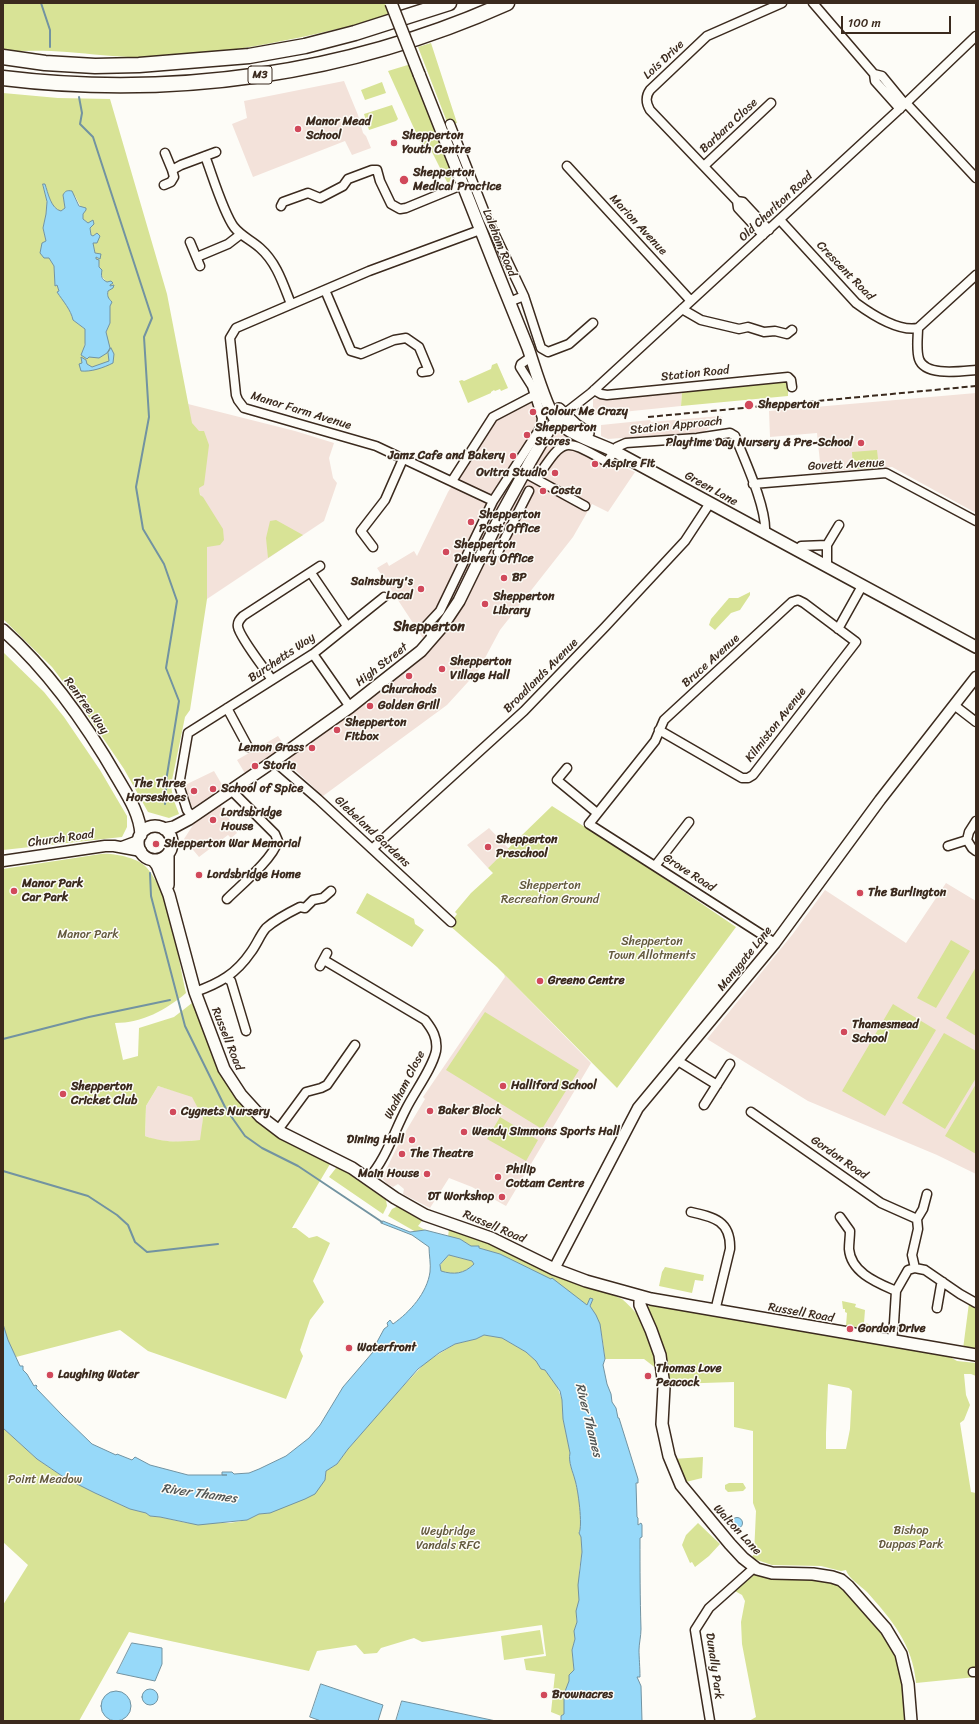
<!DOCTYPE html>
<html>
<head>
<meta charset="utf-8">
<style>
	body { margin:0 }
	#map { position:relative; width:979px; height:1724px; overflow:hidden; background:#fdfcf7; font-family:Sriracha,sans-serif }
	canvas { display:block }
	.frame { position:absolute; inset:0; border:4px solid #3b2a1e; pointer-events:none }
	.scale { position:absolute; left:841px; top:16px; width:110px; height:18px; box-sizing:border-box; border:2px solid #3b2a1e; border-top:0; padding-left:5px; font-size:12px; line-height:14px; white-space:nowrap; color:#3b2a1e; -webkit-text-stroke:3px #fdfcf7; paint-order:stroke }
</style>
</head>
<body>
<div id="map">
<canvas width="979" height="1724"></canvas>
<div class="frame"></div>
<div class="scale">100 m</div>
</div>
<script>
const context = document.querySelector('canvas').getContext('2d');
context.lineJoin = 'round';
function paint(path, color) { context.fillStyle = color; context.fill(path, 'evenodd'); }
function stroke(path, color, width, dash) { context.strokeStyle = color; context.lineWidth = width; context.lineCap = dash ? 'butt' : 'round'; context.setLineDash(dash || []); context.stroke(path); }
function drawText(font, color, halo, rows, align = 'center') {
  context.font = font + ' Sriracha,sans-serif'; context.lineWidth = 3; context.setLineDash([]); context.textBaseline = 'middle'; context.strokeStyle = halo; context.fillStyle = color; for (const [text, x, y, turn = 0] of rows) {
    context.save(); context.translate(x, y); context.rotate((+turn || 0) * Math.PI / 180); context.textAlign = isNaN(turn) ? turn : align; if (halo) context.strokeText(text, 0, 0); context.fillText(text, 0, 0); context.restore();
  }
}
const built = new Path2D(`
	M344,81L358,115L363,133L366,136L371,148L352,155L345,141L253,177L232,124L247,118L244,101Z
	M682,392L681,406L593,415V399Z
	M976,393V513L892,467L821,472L817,433L770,437L769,411Z
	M538,398L547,419L572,441L605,459L635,472L608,512L592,504L573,537L500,630L478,671L447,705L323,796L280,756L246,775L237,760L278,736L288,751L428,646L377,568L387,562L389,566L414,551L417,556L448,492L496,420Z
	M188,404L295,431L334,443L329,458L333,478L337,483L324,521L207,599V532L199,488Z
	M720,416L723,418L704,432L608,439L601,436V425L650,420L651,422Z
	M214,771L224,788L194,807H192L185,785Z
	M219,804L227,814L232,826L237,833L231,838L228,835L199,857L184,839L195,822Z
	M489,828L509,849L488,868L467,845Z
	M946,883L976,901V1174L937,1155L808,1101L707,1039L792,935L825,890L906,943Z
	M504,974L591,1063L506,1206L472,1187L449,1178L430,1208L403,1194L404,1189L398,1184L393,1187L387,1184L382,1178L400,1141L425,1099L423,1097L505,977Z
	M158,1086L192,1096L203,1118L201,1140L176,1142L156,1140L145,1136L146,1106Z`);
const green = new Path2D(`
	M3,3H385L391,16C311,36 231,55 149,57C121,58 94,54 67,52C46,50 24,51 3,51Z
	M431,43L457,123L453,124L447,122L418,47Z
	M411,64L452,175L449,183L447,182L430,148L422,146L388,71Z
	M382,82L386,93L365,100L361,90Z
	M3,93L58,98L110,99L167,294L192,423L199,431H204L209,445L204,485L199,488L200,495L203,497L223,529L224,540L220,545L207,547V599L190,710L185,717L171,785L173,798L179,814L169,818L148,812L124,769L84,710L52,667L3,619ZM43,184H45C48,193 51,209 61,211L65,208L63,195L75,196L83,211V219L88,223L94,224L90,228L91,235L93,236V245L95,253L98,254L99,259L96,257V259L99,261C99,276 102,276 110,286L113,285L108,291L107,295L110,313V323L106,332L107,339L84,347L86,339L85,329L73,320C71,311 64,301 57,292L59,291L57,285L55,286L54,266L42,243L46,241L43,228L46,214L47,202Z
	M392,105L398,119L396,121L369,130L364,114Z
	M497,363L508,388L501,391L500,389L495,391L494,390L491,392V393L468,403L459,381L462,380L464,381L491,369L492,365Z
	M784,381L788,383V396L681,406L682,392Z
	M877,450L879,468L853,469L852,452Z
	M276,520L303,535L268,558L266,538L270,521Z
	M750,592V595L740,610L731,613L715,630L709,625L711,619L729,598H738Z
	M3,652L44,692L64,717L100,770L127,816V827L122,837L3,850Z
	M552,806L646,866L736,927L617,1088L497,967L449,925L457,914L455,912L471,893L493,873L488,868Z
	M101,854C114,853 139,858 147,868C170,894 178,958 186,993C166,1010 142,1023 115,1023L123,1060L138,1056L139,1028L174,1017L192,1003L224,1069L261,1117L333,1159L292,1228H296L309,1238L317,1236L330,1243L313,1281L324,1302L310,1320L300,1350L303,1356L286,1399L148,1351L120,1330L16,1357L8,1341L3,1324V869ZM158,1086L192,1097L203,1118L200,1140C181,1142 164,1143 145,1136L146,1106Z
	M367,893L414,919L415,924L424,930L412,947L356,913Z
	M951,940L970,951L936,1008L917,998Z
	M976,967V1036L946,1018Z
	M893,1004L936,1030L885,1116L842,1091Z
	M485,1012L579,1070L542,1129L446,1070Z
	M944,1033L976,1051V1078L945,1129L902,1103Z
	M976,1084V1154L945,1136Z
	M500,1117L538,1140L526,1161L487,1139Z
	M336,1168L342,1169L386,1200L387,1206L383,1214L329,1177Z
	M398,1206L422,1221L418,1226L425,1230L416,1232L388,1216L392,1209Z
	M449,1229L503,1247L622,1299C647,1321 653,1337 657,1369L644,1359H605C603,1340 601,1321 590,1306L593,1299L587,1305L552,1279L551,1280L500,1254L471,1246L460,1239L448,1237Z
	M449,1255L472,1261L474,1264C465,1274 454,1275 441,1271L440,1265Z
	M665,1267L704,1275L703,1281L695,1280L692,1293L659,1286L662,1272Z
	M842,1301L856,1304L855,1307L865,1310L864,1323L869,1324L868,1328L846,1326L847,1313L845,1312V1309H843Z
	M969,1303L976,1307V1351L963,1349Z
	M652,1304L950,1357L957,1361L976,1363V1376L971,1374H964L966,1395L970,1405L964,1420L960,1423L971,1492L976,1493V1677L916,1683C913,1645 892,1620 867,1592C861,1586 848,1578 846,1570L841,1571L821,1566L772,1565L757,1560L752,1557L754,1554L756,1511L753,1503V1431L734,1427V1382L673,1384L667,1378L647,1312L648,1307ZM828,1384L849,1388L852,1391L850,1429L846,1449H826V1433Z
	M484,1335L502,1338L526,1352L536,1361L541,1369L545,1370L557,1386L562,1400L563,1419L570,1453C568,1462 573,1472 575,1480C578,1489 583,1526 579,1533L581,1537L582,1552L579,1571V1600L576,1618L577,1622L574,1631L575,1639L572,1650L574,1670L564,1694V1714L561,1716L551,1712L555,1674L526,1670L524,1659L546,1656L542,1625L422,1642L414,1638L381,1648L377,1653L364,1654L356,1645L317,1651L309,1671L129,1632L79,1721H3V1605L28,1565L3,1542V1428L37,1459L65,1478L95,1493L130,1509L146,1513L150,1516L160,1517L187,1523H230L247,1520L259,1514L269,1513L326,1477V1471L337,1464L348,1449L392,1398L426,1362L455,1344L476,1339Z
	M703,1457L702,1478L686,1482L681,1476L673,1459Z
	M729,1483H743L746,1488L743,1491L728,1492L725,1489V1485Z
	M698,1523L720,1544L709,1556L695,1567L692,1562L690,1563L682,1545L686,1535Z
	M755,1574L789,1580L822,1579L843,1586L883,1633L898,1662L902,1679L906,1721H749L756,1717L742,1644L741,1622L745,1601L742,1595L735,1591Z
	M540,1630L544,1654L504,1660L501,1636Z`);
const water = new Path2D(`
	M43,184H45C48,193 51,209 61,211L65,208L63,195C65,191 67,190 72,191L79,206L86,208V210L83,214V219L88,223L93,220L94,224L90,228L91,235L93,236L97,233L100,236L97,243H93L95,253L101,254L100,259L96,257V259L99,260V267L102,270C101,276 101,279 107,282L111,281L113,283L110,285V286L114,285L113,288L108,291C107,296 108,298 112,302L110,306V323L106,332L110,348L107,353L99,358L89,357L87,359L81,355L85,345V329L73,320C71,310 63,301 57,292L59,291L57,285L55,286L54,266L49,258H44L40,253L42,243L46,241L43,228L46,214L47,202Z
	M111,348L114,354L113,363C103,368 91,372 81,371L79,364L82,363L81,357L86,360L87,364L92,367L109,361L108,353Z
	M383,1221L410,1232L425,1230L460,1239L471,1246H479V1248L500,1254L551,1279L552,1278L587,1305L590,1298L593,1299L590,1306L596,1315L600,1324L605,1359L603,1365L607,1384L611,1394L612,1402L616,1408L618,1418H619L638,1479V1483H636L637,1517L638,1518V1525L641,1523L642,1525V1537L640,1538C640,1570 640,1596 641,1629C641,1636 639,1644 639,1650C639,1657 640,1668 640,1677H637L641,1686L642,1721H561V1716L564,1714V1694L569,1681V1675L574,1670L572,1650L575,1639L574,1631L577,1622L576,1611L579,1600L578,1585L582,1552L581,1537L579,1533C583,1526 578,1489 575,1480C573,1472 568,1462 570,1453L563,1419L562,1400L560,1391L545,1370L541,1369L536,1361L526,1352L502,1338L484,1335L476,1339L455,1344L439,1353L418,1369L348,1449L337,1464L326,1471L325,1480L315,1494L305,1499L270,1513L259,1514L247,1520L198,1525L160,1517L150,1516L146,1513L130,1509L95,1493L65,1478L37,1459L3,1428V1324L8,1340L20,1366H23V1370L27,1374L34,1386L36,1385L37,1386L36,1388L62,1415L92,1444L116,1455L117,1454L132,1460L135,1457L150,1465L188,1475H227H222V1472H232L234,1474L249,1473L259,1469L286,1456L309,1438L320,1425L343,1387L373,1352L377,1342L384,1329L388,1326L387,1323L390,1320L393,1324C410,1312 427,1293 430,1272C431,1264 429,1255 429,1247L412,1235L381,1223ZM449,1255L472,1261L474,1264C464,1274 454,1275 441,1271L440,1265Z
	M731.5 1523a5.5 5.5 0 1 1 11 0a5.5 5.5 0 1 1-11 0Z
	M132,1643L162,1648V1664L155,1681L117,1673Z
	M321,1684L383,1705L378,1721H321L310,1717Z
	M142 1697a8 8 0 1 1 16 0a8 8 0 1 1-16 0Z
	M101 1706a15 15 0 1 1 30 0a15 15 0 1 1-30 0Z
	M402,1701L496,1721H396Z`);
const stream = new Path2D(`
	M41,3L50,30V47
	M79,97L82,113L80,124L93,137L152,318L144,337L149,417L136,487L143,529L164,564L177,601L166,668L179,701L167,775L165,804
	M150,873L151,896L185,1026L226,1109L245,1136L262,1148L298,1166L382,1222
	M3,1039L89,1017L170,1000
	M3,1171L88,1196L117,1215L128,1225L135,1242L147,1252L218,1244`);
const minor = new Path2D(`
	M813,3L874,74L882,76L905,104
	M874,74L875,81L900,109
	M906,103L976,178
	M450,124L487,218L524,296L541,348L548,352L569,344L593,323
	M165,153L172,170
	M205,156C212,174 223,212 234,227C241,236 251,240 260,248C277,263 283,284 291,304
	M567,166L691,301
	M704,166L771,103
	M164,185L171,182L174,177L172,170L181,165L216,152
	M737,201L743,202L769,230
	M281,206L283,202L308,193L320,198L343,186L348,179L372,170H377L380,181L391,204L400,209L406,208L462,185
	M780,220L856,303C871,314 898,332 918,328L976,275
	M480,230L369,271L236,328L230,338L236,395L238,400L244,408L376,446L493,501
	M763,235L738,208L737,201L650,110C646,103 645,97 650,90L707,36L782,3
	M190,242L200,266
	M197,257L228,244L241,234
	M325,290L351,351L361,354L394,340L406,338L419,347L429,371L422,372
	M509,302L524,296
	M682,309L701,320L739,329L748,327L764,332L775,331L787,334L792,330
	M918,328C918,337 916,350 919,359C925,377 962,371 976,370
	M594,390L601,394L607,395L788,377L791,380L792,387
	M564,414L591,393L906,103L976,36
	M525,473L585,506
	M536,479C565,437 562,437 607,462L617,447L626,443L697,438L730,433L735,436C745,461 767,508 765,533
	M452,481L493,417L535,395
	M753,484L886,473L976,521
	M827,545L839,525
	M373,547L361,531L385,500L403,459
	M797,551L801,546L827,545V567
	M498,552L529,491
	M311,573L347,626
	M838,629L862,586
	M433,638L426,626L440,611L493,501L541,427L542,418L532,386L520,367L521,364L531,357
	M313,654L350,707
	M272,680C265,669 240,638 238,627C237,622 240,619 243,616L320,566
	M954,705L976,722
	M227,708L248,747
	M659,730L742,778H748L753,775L856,642L804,603L798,600L792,602L664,720L655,741L589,824L775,943
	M274,761L318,799L451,922
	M567,768L557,780L597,813
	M192,817L187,810L179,785L188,733L313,654L384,597
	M976,821L969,832L967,840L972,848L976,851
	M948,846L967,840
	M372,849L524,711L605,627L685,541L710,503
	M655,866L689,822
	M227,899C241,885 272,860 278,841L275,834L231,790
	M324,960L425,1020C432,1029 438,1038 436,1051C432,1069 415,1091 406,1109C394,1132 386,1159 368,1179
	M320,966L327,953
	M226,978L231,981L246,1031
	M195,992C220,983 236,974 251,952C257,944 260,935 266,928C276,919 288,913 300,907L305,908L313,900L323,898L331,891
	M678,1061L717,1085
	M704,1105L730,1064
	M751,1112L881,1203L917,1219L918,1229L912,1255L915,1268
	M278,1130L306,1092L321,1088L327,1085L355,1045
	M691,1212C714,1217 731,1221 730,1249L715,1311
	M840,1217L850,1231C850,1237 849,1243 849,1249C851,1273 878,1283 896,1291
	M917,1219L923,1209L927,1194
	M937,1308L941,1285L943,1282
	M892,1340L894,1323L896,1291L908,1270L915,1268L925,1270L960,1294L976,1303
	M973,1672H976
	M710,1721L695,1630L709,1608L755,1567`);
const tertiary = new Path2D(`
	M122,847L138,841
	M3,861L105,846H114L141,851
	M554,1269L638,1108L775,943L880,800L976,677`);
const secondary = new Path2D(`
	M419,74C455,166 491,257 528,348C534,365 547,411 557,421C570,435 597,443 614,451L976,647
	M559,409L576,425L588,433
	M3,630C50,672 87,725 118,779C128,796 140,814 141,835
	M138 843a17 17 0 1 1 34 0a17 17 0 1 1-34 0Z
	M164,829L174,827L189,819L274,761L350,707L421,651L441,628L459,601L502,513L530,462L550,428L564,414
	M168,855V885
	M153,860L157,865L169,895L195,992L224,1069L241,1095L261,1117L282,1133L352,1168L395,1198L425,1215L491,1238L554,1269L586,1281L651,1299L976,1355
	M640,1297V1305L651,1330L660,1355L664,1387L662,1424L669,1456L681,1485L730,1544L743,1558L757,1569L772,1573L813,1574L832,1577L841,1580L848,1586L886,1629L901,1654L908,1684L911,1721`);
const motorway = new Path2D(`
	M3,57L45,63L95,66L139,65L249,56L305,46L355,33L449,3
	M3,78C174,99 349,74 507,3`);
const rail = new Path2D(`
	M648,417L976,386`);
const secondaryBridge = new Path2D(`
	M391,3L419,74`);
const markers = [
	[298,129,4,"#d1495b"],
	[394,143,4,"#d1495b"],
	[404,180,5,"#d1495b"],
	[749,405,5,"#d1495b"],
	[533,412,4,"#d1495b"],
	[527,435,4,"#d1495b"],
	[861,443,4,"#d1495b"],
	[513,456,4,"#d1495b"],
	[595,464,4,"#d1495b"],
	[555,473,4,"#d1495b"],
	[543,491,4,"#d1495b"],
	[471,522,4,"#d1495b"],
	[446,552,4,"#d1495b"],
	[504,578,4,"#d1495b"],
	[421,589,4,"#d1495b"],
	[485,604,4,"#d1495b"],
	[442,669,4,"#d1495b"],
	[409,676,4,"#d1495b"],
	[370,706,4,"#d1495b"],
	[337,730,4,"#d1495b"],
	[312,748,4,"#d1495b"],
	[255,766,4,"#d1495b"],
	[213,789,4,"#d1495b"],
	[194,791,4,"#d1495b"],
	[213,820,4,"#d1495b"],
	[156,844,4,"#d1495b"],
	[488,847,4,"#d1495b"],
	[199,875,4,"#d1495b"],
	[14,891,4,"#d1495b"],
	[860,893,4,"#d1495b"],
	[540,981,4,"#d1495b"],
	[844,1032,4,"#d1495b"],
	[503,1086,4,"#d1495b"],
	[63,1094,4,"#d1495b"],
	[430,1111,4,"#d1495b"],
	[173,1112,4,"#d1495b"],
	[464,1132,4,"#d1495b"],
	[412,1140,4,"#d1495b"],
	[402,1154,4,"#d1495b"],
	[427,1174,4,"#d1495b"],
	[498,1177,4,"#d1495b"],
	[502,1197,4,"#d1495b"],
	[850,1329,4,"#d1495b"],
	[349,1348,4,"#d1495b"],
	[50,1375,4,"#d1495b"],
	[648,1376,4,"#d1495b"],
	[544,1695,4,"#d1495b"]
];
const shields = [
	[260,75,24]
];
const shieldNames = [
	["M3",260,75]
];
const streetNames = [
	["Lois Drive",664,60,-43],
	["Barbara Close",729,126,-43],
	["Old Charlton Road",776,207,-43],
	["Marion Avenue",638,225,47],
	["Laleham Road",499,243,68],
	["Crescent Road",845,271,46],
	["Station Road",695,374,-6],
	["Manor Farm Avenue",301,411,17],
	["Station Approach",676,426,-6],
	["Govett Avenue",846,465,-3],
	["Green Lane",711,489,29],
	["Burchetts Way",282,658,-34],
	["Bruce Avenue",711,661,-42],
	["High Street",382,665,-38],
	["Broadlands Avenue",541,676,-45],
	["Renfree Way",86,706,54],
	["Kilmiston Avenue",776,725,-52],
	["Glebeland Gardens",372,832,43],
	["Church Road",61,839,-8],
	["Grove Road",689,873,33],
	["Manygate Lane",745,959,-51],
	["Russell Road",227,1039,68],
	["Wadham Close",405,1085,-63],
	["Gordon Road",839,1158,35],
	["Russell Road",494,1227,23],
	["Russell Road",801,1313,10],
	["Walton Lane",737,1530,47],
	["Dunally Park",714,1666,82]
];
const poiNames = [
	["Manor Mead",306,122],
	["School",306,136],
	["Shepperton",402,136],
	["Youth Centre",402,150],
	["Shepperton",413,173],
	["Medical Practice",413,187],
	["Shepperton",758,405],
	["Colour Me Crazy",541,412],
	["Shepperton",535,428],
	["Stores",535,442],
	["Playtime Day Nursery & Pre-School",853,443,"right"],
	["Jamz Cafe and Bakery",505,456,"right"],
	["Aspire Fit",603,464],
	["Ovitra Studio",547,473,"right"],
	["Costa",551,491],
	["Shepperton",479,515],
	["Post Office",479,529],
	["Shepperton",454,545],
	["Delivery Office",454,559],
	["BP",512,578],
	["Sainsbury's",413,582,"right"],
	["Local",413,596,"right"],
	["Shepperton",493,597],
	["Library",493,611],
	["Shepperton",450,662],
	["Village Hall",450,676],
	["Churchods",409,690,"center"],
	["Golden Grill",378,706],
	["Shepperton",345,723],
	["Fitbox",345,737],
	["Lemon Grass",304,748,"right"],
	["Storia",263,766],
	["The Three",186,784,"right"],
	["Horseshoes",186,798,"right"],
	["School of Spice",221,789],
	["Lordsbridge",221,813],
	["House",221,827],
	["Shepperton",496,840],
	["Preschool",496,854],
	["Shepperton War Memorial",164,844],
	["Lordsbridge Home",207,875],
	["Manor Park",22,884],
	["Car Park",22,898],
	["The Burlington",868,893],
	["Greeno Centre",548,981],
	["Thamesmead",852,1025],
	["School",852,1039],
	["Halliford School",511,1086],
	["Shepperton",71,1087],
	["Cricket Club",71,1101],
	["Baker Block",438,1111],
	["Cygnets Nursery",181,1112],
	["Wendy Simmons Sports Hall",472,1132],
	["Dining Hall",404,1140,"right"],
	["The Theatre",410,1154],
	["Philip",506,1170],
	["Cottam Centre",506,1184],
	["Main House",419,1174,"right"],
	["DT Workshop",494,1197,"right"],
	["Gordon Drive",858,1329],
	["Waterfront",357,1348],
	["Thomas Love",656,1369],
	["Peacock",656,1383],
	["Laughing Water",58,1375],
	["Brownacres",552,1695]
];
const parkNames = [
	["Shepperton",550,886],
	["Recreation Ground",550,900],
	["Manor Park",88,935],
	["Shepperton",652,942],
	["Town Allotments",652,956],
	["Point Meadow",45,1480],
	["Bishop",911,1531],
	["Duppas Park",911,1545],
	["Weybridge",448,1532],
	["Vandals RFC",448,1546]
];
const waterNames = [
	["River Thames",588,1420,76],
	["River Thames",199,1494,8]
];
const quarterNames = [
	["Shepperton",429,627]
];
paint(built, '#f3e2da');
paint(green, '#d8e396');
paint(water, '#97d9f9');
stroke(water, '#7293a1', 1);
stroke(stream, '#7293a1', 2);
stroke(minor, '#3b2a1e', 11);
stroke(tertiary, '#3b2a1e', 13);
stroke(secondary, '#3b2a1e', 14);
stroke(motorway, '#3b2a1e', 17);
stroke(minor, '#fdfcf7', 8);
stroke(tertiary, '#fdfcf7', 10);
stroke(secondary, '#fdfcf7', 11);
stroke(motorway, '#fdfcf7', 14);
stroke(rail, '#3b2a1e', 2, [6, 3]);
stroke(secondaryBridge, '#3b2a1e', 14, []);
stroke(secondaryBridge, '#fdfcf7', 11);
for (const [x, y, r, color] of markers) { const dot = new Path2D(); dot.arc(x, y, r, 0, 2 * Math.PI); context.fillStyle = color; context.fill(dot); stroke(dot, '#fdfcf7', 1.5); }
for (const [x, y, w] of shields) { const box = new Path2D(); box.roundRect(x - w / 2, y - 9, w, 18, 3); context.fillStyle = '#fdfcf7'; context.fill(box); stroke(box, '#3b2a1e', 1); }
drawText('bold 11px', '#3b2a1e', null, shieldNames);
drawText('12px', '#3b2a1e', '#fdfcf7', streetNames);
drawText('bold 12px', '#3b2a1e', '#fdfcf7', poiNames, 'left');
drawText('12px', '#62583c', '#fdfcf7', parkNames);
drawText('italic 13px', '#525655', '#fdfcf7', waterNames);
drawText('bold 14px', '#3b2a1e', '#fdfcf7', quarterNames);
</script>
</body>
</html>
